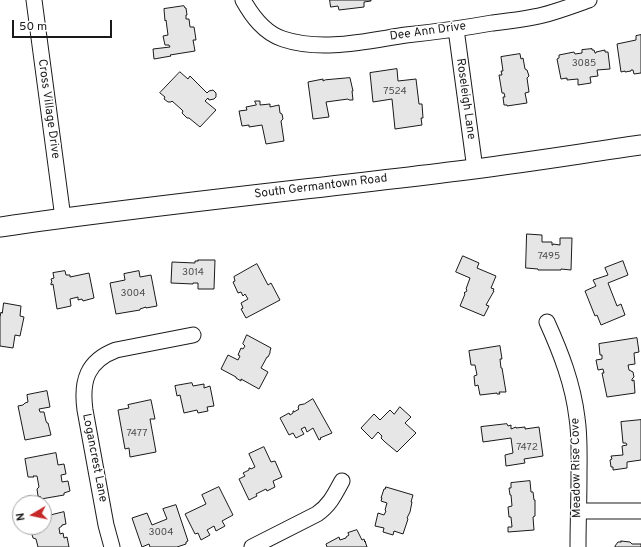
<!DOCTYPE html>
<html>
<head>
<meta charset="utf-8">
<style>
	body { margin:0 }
	#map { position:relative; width:641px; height:547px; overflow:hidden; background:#fff; font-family:Overpass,sans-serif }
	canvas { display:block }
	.north { position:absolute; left:12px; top:495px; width:40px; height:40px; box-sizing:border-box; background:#fff; border:1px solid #a3a3a3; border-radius:50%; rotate:261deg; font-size:11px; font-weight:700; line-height:16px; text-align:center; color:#1a1a1a }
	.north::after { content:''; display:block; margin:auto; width:14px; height:18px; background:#c62828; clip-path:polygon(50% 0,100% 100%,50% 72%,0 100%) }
	.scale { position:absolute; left:12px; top:20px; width:100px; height:18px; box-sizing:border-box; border:2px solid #1a1a1a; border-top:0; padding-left:5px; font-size:12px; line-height:14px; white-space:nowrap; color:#1a1a1a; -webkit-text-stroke:3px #fff; paint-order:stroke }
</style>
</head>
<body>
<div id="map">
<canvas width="641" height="547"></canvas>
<div class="north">N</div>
<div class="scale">50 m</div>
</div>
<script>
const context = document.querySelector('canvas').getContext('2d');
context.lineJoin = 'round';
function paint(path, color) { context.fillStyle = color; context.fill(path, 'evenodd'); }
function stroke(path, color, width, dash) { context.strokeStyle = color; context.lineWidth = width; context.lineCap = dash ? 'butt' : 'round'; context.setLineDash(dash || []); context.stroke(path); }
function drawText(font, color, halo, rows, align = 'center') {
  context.font = font + ' Overpass,sans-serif'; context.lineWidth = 3; context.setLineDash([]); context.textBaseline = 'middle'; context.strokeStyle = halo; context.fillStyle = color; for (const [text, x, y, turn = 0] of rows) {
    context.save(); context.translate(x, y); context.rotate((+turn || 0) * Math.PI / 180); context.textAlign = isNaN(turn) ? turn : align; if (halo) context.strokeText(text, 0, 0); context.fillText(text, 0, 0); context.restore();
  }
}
const building = new Path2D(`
	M330,0H371V1L364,2V7L339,10L338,6L331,7Z
	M184,6L185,8H186L187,15H186V19H189L190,27H194L195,33L196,40H193L195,51L170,55L171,56L154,59L153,49L170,47L169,45H165L163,36L168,35L166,20L165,21L164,9Z
	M641,35V73L634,74L633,70H631V71L625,72V71L621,72L617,44L636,40V36Z
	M592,49V50H594L595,53H596V52L605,50V52H608L610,69L597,70L598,76L590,77L591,83L578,85V79L567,80V78L561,79L557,59L559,58V55L574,52L575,54L582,53V50Z
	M520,54L521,59L523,58L525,69L527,70L529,76L527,78L529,92L525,93L527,103L507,106V105H504L503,97H505L504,93H502L499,75H502L501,71H503L501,57Z
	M397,69L398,81L416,79L419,104H422L423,118H421L422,125L395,129L392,99L373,102L370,73Z
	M180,72L188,79L190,76L207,93L209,91L213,90L216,93V97L214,99L209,100L208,98L205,101L216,110L200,127L189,118H187L182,113L183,111L181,109L172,101L171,102H168L164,99L165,97L160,93Z
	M350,78L353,91H352L353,100H349L348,99L326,102L329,117L313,119L308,82L323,79V81L325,80Z
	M255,101H260V105L270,104V107L279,105L280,113L282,114L283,119L281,121L284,141L266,144L262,125L249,127V125L242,126L239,111L247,110L246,107L256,105Z
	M527,234L542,235V242H552V245H553V244L560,245V238H572L571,270L561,269V270H538V269L526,268Z
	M463,256L479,263L477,268L496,276L491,288L494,289L493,291H494L486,305L489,306L484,316L460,306L465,294L464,293L465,292H466L467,290L466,289L470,278L456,272Z
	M198,260H215L214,289H198V283H193V284L171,283L172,262L195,263V261H198Z
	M623,261L628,275L608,283L617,306L621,304L625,315L601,325L597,315L595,316L585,291L596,286L593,280L608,275L605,268Z
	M257,264L268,285L271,283L280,300L246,318L241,309L243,308L241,303L248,299L245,294L243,296L241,292L238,293L233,282L235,281L234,277Z
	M65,271L66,275H70V277L89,273L94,298L83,301L82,299L78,300V297L70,299L71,306L57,309L53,284L51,285V283L52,282L51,279L54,278L53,273Z
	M139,271L140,277L151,275L157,306L146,308V307L140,309V310L116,314L110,283L125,280L124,274Z
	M4,303L21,306L20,316L24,317L20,336L15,335L13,348L0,346V317L1,312L2,313Z
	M247,335L271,348L270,351V353L268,357H267L261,368L268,372L259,389L241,379V381L236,378V377L221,369L228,355L238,360L240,356L238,355L241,348L243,349L245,346L243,344Z
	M637,338L639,352L634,353L635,364L628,365L629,370L633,372L634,377L632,379V381L634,380L635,393L607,397L602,373H604L603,369L598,370L596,360L602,359V355H600L599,344Z
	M500,346L502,359H500L501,368H502L506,392H499L500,394H497V393L480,395L478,385L475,386L474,376L477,375L475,365H471L469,351Z
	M192,383L193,386L204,384V388L210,386L214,406L207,407L208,411L198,413L197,410L184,413L180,395L177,396L175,386Z
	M47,391L50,407L39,409L40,412H44L46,421L47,423H48L51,435L25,440L18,406L23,405L25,403L28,402L27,395Z
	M313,399L332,433L320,438L321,439L319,440L313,428L307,432L305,427L301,429L304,434L296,438L293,433L289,435L280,418L289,413L290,415L293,413V411H294V412L299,409L298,408L299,405L304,404Z
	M151,400L155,419H150L156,452L130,457L129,448L125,449L118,410L129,408L128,405Z
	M400,407L411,417L405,423L416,433L397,452L385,442L381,438L382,436L378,432L372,439L361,428L374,414L380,420L390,410L394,414Z
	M641,420V460L627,462V468L613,470V467H611L610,460L612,459L611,456L623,455L622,446L627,445L626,443H623L621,422Z
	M507,424L508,426L511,425V429L516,427V428L525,427V429L539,427L543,456L524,459L525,463L506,466L505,455L513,453L511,438L483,442L481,427Z
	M264,447L271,462L275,461L282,477L273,481L275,487L267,491L266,489L256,494L257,496L249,500L239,479L245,476L243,473L249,470V468H250L251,469L255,467L249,454Z
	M56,453L58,465L64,464L66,474L61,475L62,482L68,481L70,491L64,493V495L41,499V497L38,496L37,489L39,487L37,476H33L34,477H28L25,459Z
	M530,481L531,492H533L534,500H535V516L533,517L534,530L508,532V527H512L511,517H509L508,507L512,506L511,495H510L509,488H511V483Z
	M219,487L233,515L222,521L225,526L216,531L214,526L207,530L210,535L201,540L198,533L195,534L185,514L206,504L202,495Z
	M386,487L413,495L411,502H412L410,512L407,518L408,519L403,534L394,531L393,535L383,532L384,528L375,526L378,513L384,515L386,511L385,510L387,503L381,501L382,498H381L384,489H385Z
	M176,505L188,541L186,542V544L177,547H150L149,544L142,547L132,518L147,513L152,525L167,519L163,509Z
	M64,512L66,524L62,525V526L59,528L60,534L63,533L64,538L67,537L69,547H38L36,539L33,538L30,527H44V517Z
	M357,530L362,540L364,539L365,542V541L367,547H327L326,544L339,537L340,540L346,538V537L349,535L348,533Z
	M621,541L630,542L632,544H641V547H615V546L618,542H621Z`);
const minor = new Path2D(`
	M34,0L63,218
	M243,0C252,16 264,33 283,39C322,52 366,41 406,35C435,32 464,28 492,23C509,21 527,19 543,15C559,11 574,5 589,0
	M456,29L475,169
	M547,322C561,353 573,384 577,418C580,437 579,457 579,476C579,500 578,523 578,547
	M579,511H641
	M112,547L106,525L85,410C81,381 87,361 116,350L193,335
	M252,547L317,514C330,505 335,494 342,481`);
const major = new Path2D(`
	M0,227C157,204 316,189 474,169C530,162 585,153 641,145`);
const numberNames = [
	["3085",584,64],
	["7524",395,92],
	["7495",549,257],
	["3014",193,273],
	["3004",133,294],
	["7477",137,434],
	["7472",527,448],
	["3004",161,533]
];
const streetNames = [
	["Dee Ann Drive",428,32,-8],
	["Roseleigh Lane",465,99,82],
	["Cross Village Drive",48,109,82],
	["South Germantown Road",321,187,-7],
	["Logancrest Lane",94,458,79],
	["Meadow Rise Cove",577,468,-91]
];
paint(building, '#e6e6e6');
stroke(building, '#1a1a1a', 1);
stroke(minor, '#1a1a1a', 17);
stroke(major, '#1a1a1a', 21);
stroke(minor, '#fff', 15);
stroke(major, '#fff', 19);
drawText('10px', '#4d4d4d', null, numberNames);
drawText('12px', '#1a1a1a', '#fff', streetNames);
</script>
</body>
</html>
